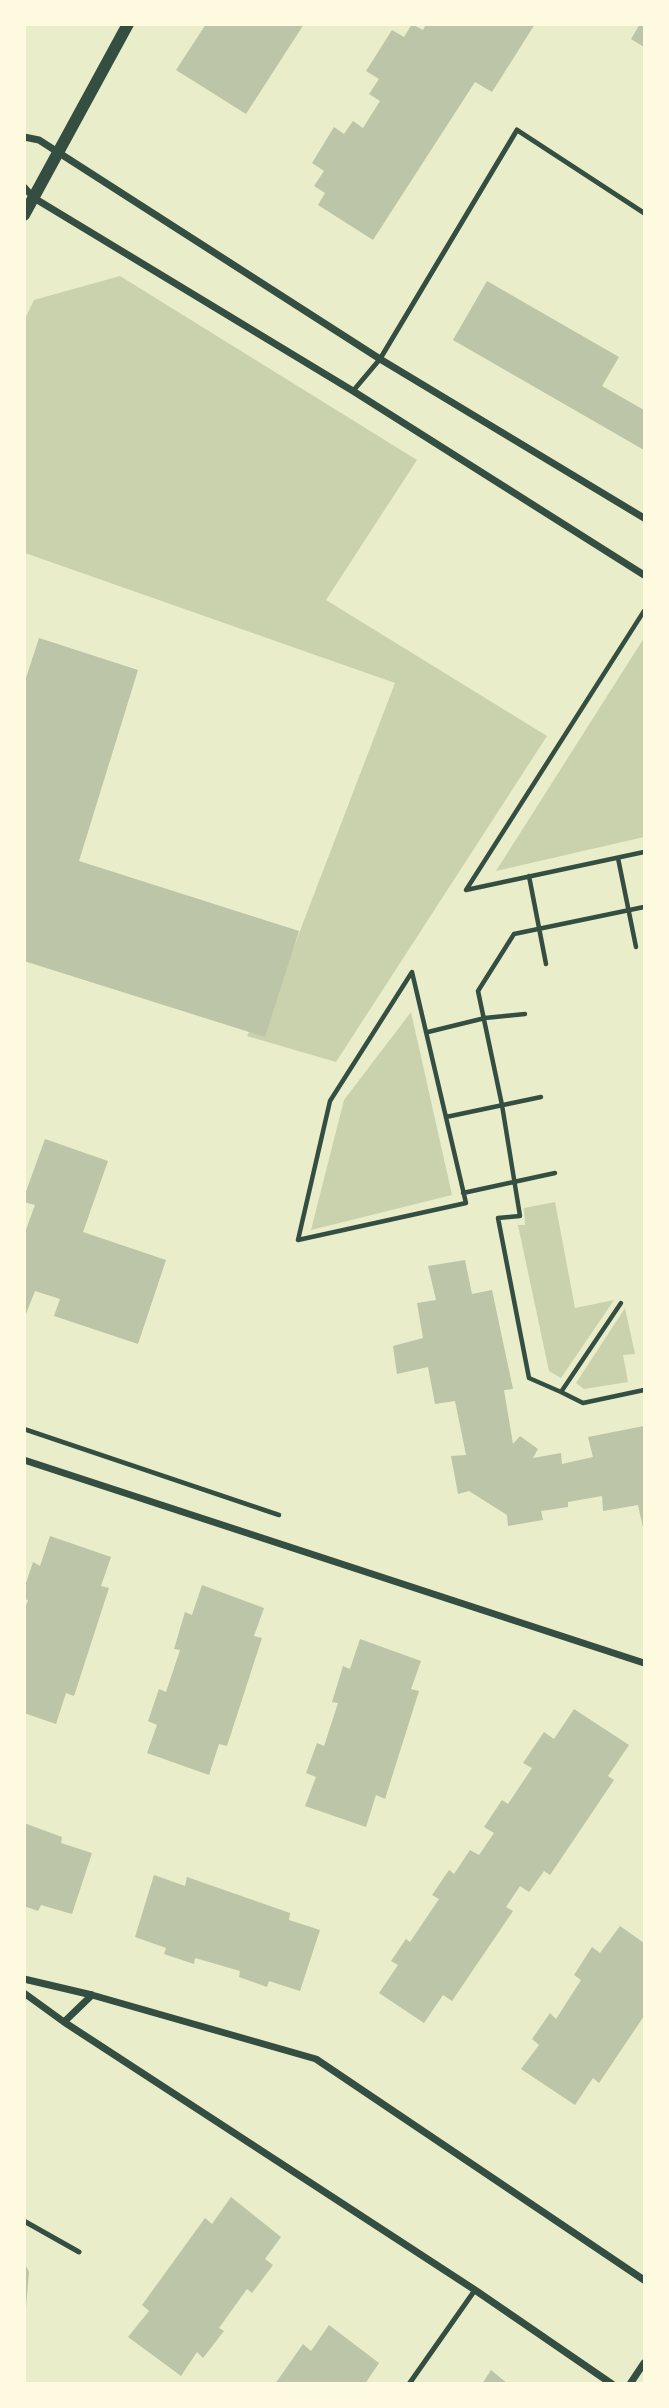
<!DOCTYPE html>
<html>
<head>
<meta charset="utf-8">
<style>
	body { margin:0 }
	#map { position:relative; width:669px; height:2408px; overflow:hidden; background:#e9edc9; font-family:"PT Sans",sans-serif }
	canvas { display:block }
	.frame { position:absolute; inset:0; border:26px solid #fefae0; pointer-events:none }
</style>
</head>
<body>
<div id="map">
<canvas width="669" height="2408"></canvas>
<div class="frame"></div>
</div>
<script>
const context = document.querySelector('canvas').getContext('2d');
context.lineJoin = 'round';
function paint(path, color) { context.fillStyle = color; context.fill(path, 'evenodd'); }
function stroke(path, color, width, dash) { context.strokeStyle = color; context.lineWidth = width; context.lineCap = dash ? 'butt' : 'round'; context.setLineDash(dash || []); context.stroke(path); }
const green = new Path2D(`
	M120,276L417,460L326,600L547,736L336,1062L247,1036L293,949L395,683L25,553V319L34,300Z
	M644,638V837L496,871Z
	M411,1012L452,1195L311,1230L344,1100Z
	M555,1202L575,1308L614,1300L561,1378L549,1371L518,1225H525L524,1208Z
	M625,1308L635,1354L623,1355L628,1382L584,1389L576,1383Z`);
const building = new Path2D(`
	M206,24H304L246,114L176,70Z
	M412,24L423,30L426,24H535L492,92L475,82L373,240L318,205L325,193L314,186L324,171L312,163L334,127L344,134L353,121L363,128L380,101L369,94L379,79L366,71L392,30L404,37Z
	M640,24H644V47L631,39Z
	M487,281L619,357L602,386L644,410V450L453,340Z
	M39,638L138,670L79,861L299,931L265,1037L24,961V684Z
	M45,1139L108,1161L83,1232L166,1260L138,1344L54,1316L60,1299L35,1291L24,1319V1235L35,1205L24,1202V1197Z
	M465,1260L472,1294L492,1290L513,1389L504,1390L513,1444L520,1436L538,1449L533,1458L561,1453L562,1464L593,1457L588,1437L644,1426V1532L638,1505L603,1511L602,1496L568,1502V1507L541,1511L543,1520L508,1526L507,1515L469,1491L458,1494L451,1456L466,1455L455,1401L435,1404L428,1367L397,1374L393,1346L423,1338L417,1303L436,1300L428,1266Z
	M50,1536L111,1557L101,1586L109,1588L74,1696L66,1693L56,1724L24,1713V1611L28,1600L24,1599V1589L33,1562L40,1566Z
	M202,1585L264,1608L254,1636L262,1638L227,1746L219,1744L209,1775L147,1753L157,1725L148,1721L159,1689L166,1692L180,1650L174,1649L185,1612L192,1615Z
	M360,1639L421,1661L411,1689L419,1691L385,1799L376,1795L366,1827L305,1806L316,1777L306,1773L317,1743L324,1746L338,1703L332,1702L343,1666L350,1669Z
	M574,1709L629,1745L608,1776L614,1780L550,1875L544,1871L529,1892L520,1886L506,1907L513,1911L452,2001L443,1995L424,2023L379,1993L398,1965L391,1961L406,1939L410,1942L439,1899L432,1895L449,1870L454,1874L470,1850L479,1855L494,1833L484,1827L502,1800L508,1804L532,1768L523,1763L544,1732L554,1739Z
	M24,1823L62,1837L61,1843L92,1853L72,1914L41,1905L38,1911L24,1906Z
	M154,1875L185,1886L187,1877L290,1913L289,1920L320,1930L300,1991L269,1981L267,1987L239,1977L240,1971L195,1958L194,1964L164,1954L166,1948L135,1937Z
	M620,1926L644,1943V2016L599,2083L593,2078L575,2105L521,2069L539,2045L532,2039L550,2013L556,2019L581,1980L574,1975L592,1947L600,1953Z
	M231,2197L281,2237L265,2259L273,2265L252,2293L247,2289L219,2328L224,2331L203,2358L197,2352L181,2376L128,2337L149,2311L142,2305L205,2218L212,2224Z
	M24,2262L29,2272L26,2307H24Z
	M329,2325L379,2363L365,2384H275L303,2344L311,2351Z
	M491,2370L508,2384H482Z`);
const path = new Path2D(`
	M618,858L636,947
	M529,876L546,964
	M466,890L644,611
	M466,890L644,852
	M412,972L466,1203L298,1240L330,1101Z
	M428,1032L485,1018L525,1014
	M446,1117L541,1097
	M463,1193L555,1173
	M621,1303L561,1392L529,1378L498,1218L520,1216L502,1105L478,991L514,934L644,907
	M561,1392L583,1403L644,1390
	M24,1429L279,1515`);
const service = new Path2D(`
	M353,391L380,359L517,130L644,213
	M24,2221L79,2252
	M409,2384L475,2290`);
const minor = new Path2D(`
	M24,137L39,140L380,359L644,518
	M24,187L34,198L353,391L644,575
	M24,1460L644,1663
	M24,1979L92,1995L316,2059L644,2280
	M24,1993L64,2022L475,2290L612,2384
	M64,2022L92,1995
	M630,2384L644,2363`);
const tertiary = new Path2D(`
	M24,215L128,24`);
paint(green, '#cad2ad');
paint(building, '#bcc5a7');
stroke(path, '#344e41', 4.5);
stroke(service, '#344e41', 5);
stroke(minor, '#344e41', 7);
stroke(tertiary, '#344e41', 12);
</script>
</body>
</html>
